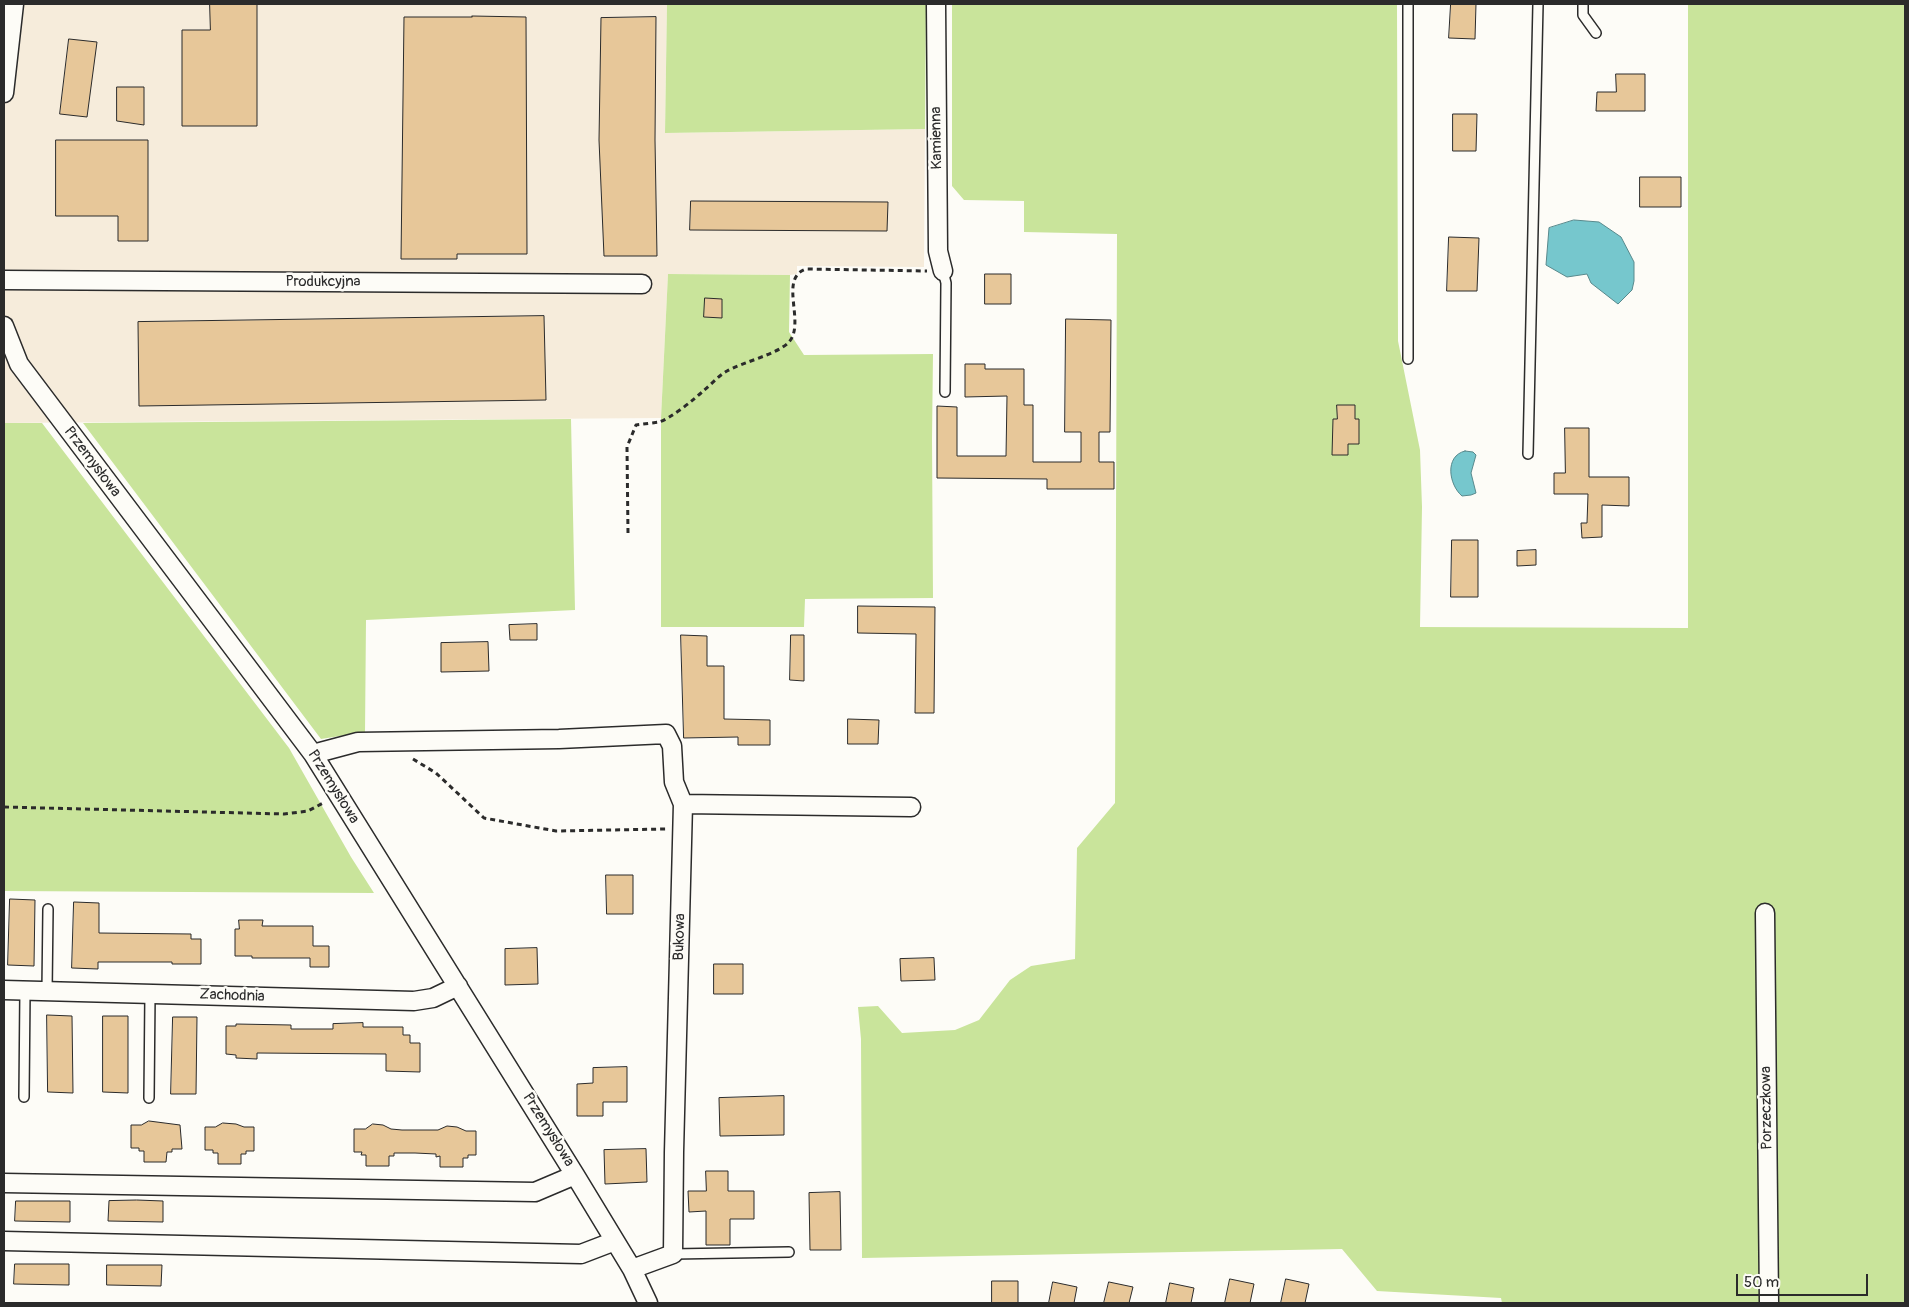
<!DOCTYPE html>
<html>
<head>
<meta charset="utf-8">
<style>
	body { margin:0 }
	#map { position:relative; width:1909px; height:1307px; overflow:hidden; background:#fdfcf7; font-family:Pangolin,sans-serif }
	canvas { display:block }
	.frame { position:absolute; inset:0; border:5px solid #2b2b2b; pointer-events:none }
	.scale { position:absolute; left:1736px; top:1274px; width:132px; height:22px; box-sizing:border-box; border:2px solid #2b2b2b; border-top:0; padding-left:6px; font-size:15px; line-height:18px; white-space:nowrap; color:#2b2b2b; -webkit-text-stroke:4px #fdfcf7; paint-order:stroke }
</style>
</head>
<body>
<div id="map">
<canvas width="1909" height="1307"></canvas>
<div class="frame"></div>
<div class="scale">50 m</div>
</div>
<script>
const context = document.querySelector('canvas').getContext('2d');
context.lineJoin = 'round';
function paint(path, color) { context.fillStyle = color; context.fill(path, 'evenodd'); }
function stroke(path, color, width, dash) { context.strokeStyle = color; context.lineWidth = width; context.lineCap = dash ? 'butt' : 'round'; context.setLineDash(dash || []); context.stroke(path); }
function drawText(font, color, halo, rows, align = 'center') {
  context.font = font + ' Pangolin,sans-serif'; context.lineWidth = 5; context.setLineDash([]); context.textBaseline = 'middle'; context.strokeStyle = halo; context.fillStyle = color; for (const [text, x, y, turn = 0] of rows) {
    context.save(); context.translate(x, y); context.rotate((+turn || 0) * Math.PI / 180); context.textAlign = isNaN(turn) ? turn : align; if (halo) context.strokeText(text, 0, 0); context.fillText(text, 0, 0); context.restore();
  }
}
const built = new Path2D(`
	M4,4H667L665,133L925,129L924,267L797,266V274L790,275L668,274L661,418L4,423Z`);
const green = new Path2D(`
	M667,4L926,5L925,129L665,133Z
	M952,4H1397L1398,341L1420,450L1422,507L1420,627L1688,628V4H1905V1303H1502L1501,1298L1377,1291L1342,1249L862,1258L861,1039L858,1007L878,1006L902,1033L955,1030L979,1020L1010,980L1031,966L1075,959L1077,848L1115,803L1117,234L1024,232V201L964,200L952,186Z
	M668,274L790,275L789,332L804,355L933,354L932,439L933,598L805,599L804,627H661V418Z
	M571,419L575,610L366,620L365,732L321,739L83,423Z
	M4,423H42L289,748L351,857L374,893L4,891Z`);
const water = new Path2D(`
	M1574,220L1599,222L1621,237L1634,262V281L1632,290L1618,304L1591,283L1587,274L1567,277L1546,265L1549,228Z
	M1465,451L1473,452L1476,455L1471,473L1476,493L1471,495L1462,496C1449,485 1444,456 1465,451Z`);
const building = new Path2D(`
	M210,4H257V126H182V30H210Z
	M1451,4H1476L1475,39L1449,38Z
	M472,16L526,17L527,254H457V259H401L404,17H472Z
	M656,17L655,140L657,256H604L599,140L601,18Z
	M69,39L97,42L87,117L60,114Z
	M1616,74H1645V111H1596L1597,92H1616Z
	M117,87H144V125L117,121Z
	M1453,114H1477L1476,151H1453Z
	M56,140H148V241H118V216H56Z
	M1640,177H1681V207H1640Z
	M691,201L888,202L887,231L690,230Z
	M1449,237L1479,238L1477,291H1447Z
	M985,274H1011V304H985Z
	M705,298L722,299V318L704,317Z
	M544,316L546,400L139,406L138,322Z
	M1066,319L1111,320L1110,432H1099V462H1114V489H1047V479L937,478V406L957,407V456H1006L1007,396L965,397V364H985V369H1024V405H1033V462H1081V432H1065Z
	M1337,405H1355V419H1359V444H1348V455H1332L1333,419H1337Z
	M1565,428H1589V477H1629V506L1602,505V537L1582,538L1581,523H1587L1588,494H1554V473H1565Z
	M1452,540H1478V597H1451Z
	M1536,550V565L1517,566V551Z
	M858,606L935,607L934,713H915L916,634L858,633Z
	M537,624V640H510L509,625Z
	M681,635L707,636V666H724V719L770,720V745H738V737L684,738Z
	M791,635H804V681L790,680Z
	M488,642L489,671L441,672V643Z
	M848,719L879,720L878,744H848Z
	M606,875H633V914H607Z
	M10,899L35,900L34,966L8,965Z
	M74,902L99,903V933L191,934V939H201V964H172V962H98V969L72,968Z
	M239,920H263L262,926H313V946H329V967H310V958H252V956H235V929H239Z
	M537,948L538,984L505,985V949Z
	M934,958L935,980L901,981L900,959Z
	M714,964H743V994H714Z
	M47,1015L72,1016L73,1093L48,1092Z
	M103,1016H128V1093L103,1092Z
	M173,1017H197L196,1094H171Z
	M363,1023V1027H403V1035H410V1043H420V1072L386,1071V1054L257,1053V1059L236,1058V1055L226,1054V1026H236V1024L291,1025V1029H333V1024Z
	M627,1067V1102H603V1116H577V1084L593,1083V1068Z
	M784,1096V1135L720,1136L719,1098Z
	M149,1121L180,1125L182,1149H172V1152H167L166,1162H144V1151H139V1148H131V1125H141Z
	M223,1123L236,1124L244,1127H254V1151H246V1154H241V1164H218V1153H213V1150H205V1127H215Z
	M373,1124L383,1125L391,1129L402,1130H438L447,1126L457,1127L466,1131H476V1155H468V1158H463V1167H440V1156L436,1157V1154L415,1153H394V1156H389V1166H366V1155H361L362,1152H354V1129H365Z
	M646,1149L647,1182L605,1184L604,1150Z
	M706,1171H728V1191H754V1219H730V1245H706V1211L689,1212L688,1191H706Z
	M840,1192L841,1250H810L809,1193Z
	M137,1200L163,1201V1222L108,1221L109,1201Z
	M16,1201H70V1222L15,1221Z
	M15,1264H69V1285L14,1284Z
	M107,1265H162L161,1286L107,1285Z
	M1230,1279L1254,1284L1250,1303H1225Z
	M1286,1279L1309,1284L1305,1303H1281Z
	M992,1281H1018V1303H992Z
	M1053,1282L1077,1287L1074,1303H1049Z
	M1109,1282L1133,1287L1129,1303H1104Z
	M1170,1283L1194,1288L1191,1303H1166Z`);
const path = new Path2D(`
	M628,533L627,447L636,425C644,424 652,423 659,422C670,419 695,399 703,391C711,385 718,376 727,371C743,362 778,354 789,342C806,323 778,278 806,269L927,271
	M413,759L436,773L484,818L556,831L667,829
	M4,807L284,814L308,811L325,802`);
const lane = new Path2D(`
	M1583,4V15L1596,33
	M943,271L946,283L945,392
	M1408,359V4
	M1528,454L1538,4
	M47,991L48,909
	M24,1097L25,991
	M149,1098L150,994
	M673,1254L789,1252`);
const street = new Path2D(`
	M936,4L938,251L943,271
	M4,93L14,4
	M4,280L642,284
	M4,326L19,364L313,754L575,1175L632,1269L648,1303
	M313,754L358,742L559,739L666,734L672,746L674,782L683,804
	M1765,913L1769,1303
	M4,990L414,1001L433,998L458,986
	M4,1183L535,1192L575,1175
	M4,1241L581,1254L615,1241
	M632,1269L673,1254L674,1152L683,804L911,807`);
const streetNames = [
	["Kamienna",937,138,-91],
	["Produkcyjna",323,282],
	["Przemysłowa",92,462,53],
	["Przemysłowa",333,787,58],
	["Bukowa",680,937,-88],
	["Zachodnia",232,996,2],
	["Porzeczkowa",1767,1108,-91],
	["Przemysłowa",548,1130,58]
];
paint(built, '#f6ecdb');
paint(green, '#c9e49b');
paint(water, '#76c7cd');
stroke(water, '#58898c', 1);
paint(building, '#e7c799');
stroke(building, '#2b2b2b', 1);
stroke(lane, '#2b2b2b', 12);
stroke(street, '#2b2b2b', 21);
stroke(path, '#2b2b2b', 3, [5, 4]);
stroke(lane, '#fdfcf7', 9);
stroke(street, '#fdfcf7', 18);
drawText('15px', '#2b2b2b', '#fdfcf7', streetNames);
</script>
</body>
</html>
